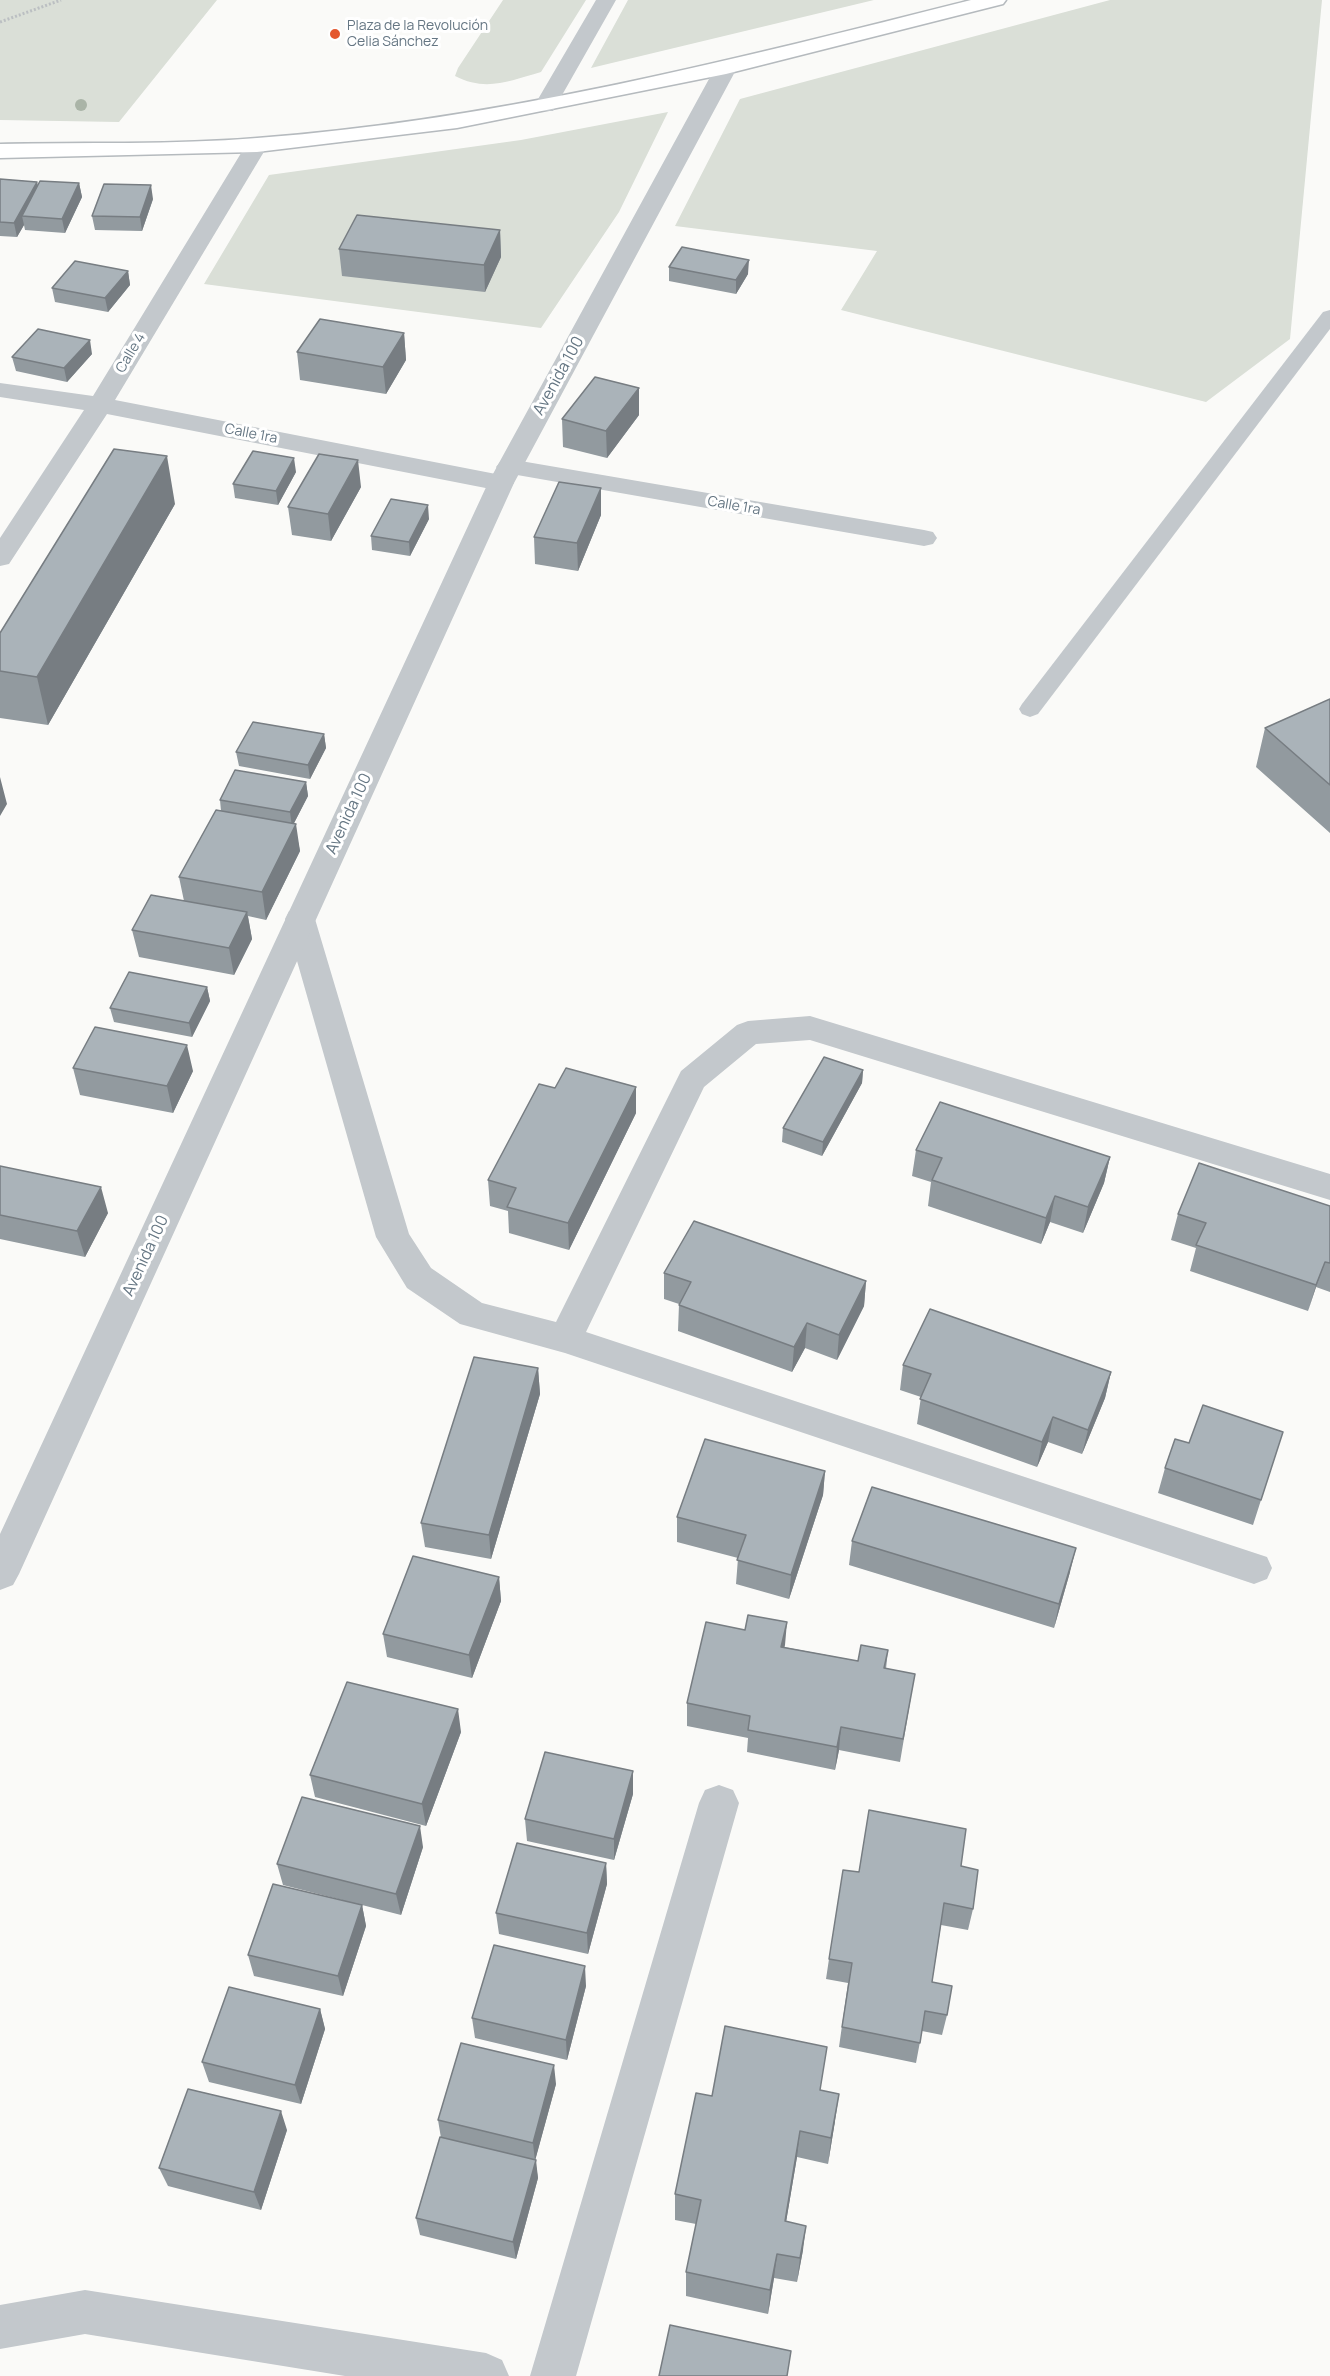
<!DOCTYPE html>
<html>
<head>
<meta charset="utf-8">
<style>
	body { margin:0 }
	canvas { display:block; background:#fafaf8 }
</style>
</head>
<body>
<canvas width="1330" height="2376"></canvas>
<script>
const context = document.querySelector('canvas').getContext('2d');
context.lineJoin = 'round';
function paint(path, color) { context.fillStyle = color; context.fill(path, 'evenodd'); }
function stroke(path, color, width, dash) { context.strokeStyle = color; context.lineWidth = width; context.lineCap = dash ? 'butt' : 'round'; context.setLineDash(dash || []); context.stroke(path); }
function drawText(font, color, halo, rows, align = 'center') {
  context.font = font + ' Manrope,sans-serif'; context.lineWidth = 6; context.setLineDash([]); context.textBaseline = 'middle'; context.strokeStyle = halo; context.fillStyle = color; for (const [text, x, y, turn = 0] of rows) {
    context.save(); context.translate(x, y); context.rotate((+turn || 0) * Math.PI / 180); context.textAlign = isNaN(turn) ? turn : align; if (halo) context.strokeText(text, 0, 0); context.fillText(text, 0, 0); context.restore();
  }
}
const green = new Path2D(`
	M0,0H217L119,122L0,120Z
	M503,0H586L541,72C509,81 486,92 455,76L458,68Z
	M628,0H874L591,68Z
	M1110,0H1322L1290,339L1206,402L841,310L877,251L675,226L740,99Z
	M668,112L619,212L541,328L204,284L269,175L521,140Z`);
const path = new Path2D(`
	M0,22L61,0`);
const service = new Path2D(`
	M1330,310V329L1038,714L1030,717L1022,714L1019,709L1022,704L1323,312Z`);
const minor = new Path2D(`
	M257,138L265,140L268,145L115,400L501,475L510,478L514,483L510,488L501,491L107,414L9,564L0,566V538L84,410L0,397V383L93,396L246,145L249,140Z
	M509,459L924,530L933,532L937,538L933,544L924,546L500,472L496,467L500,462Z
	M300,908L311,911L315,919L409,1234L431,1268L482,1303L556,1322L681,1071L737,1025L748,1021L810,1016L1330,1174V1200L810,1040L756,1044L704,1087L586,1332L1267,1557L1272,1568L1267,1579L1254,1584L565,1353L460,1324L407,1288L376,1237L285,919L289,911Z
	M719,1785L733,1790L739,1803L576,2376H530L699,1803L705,1790Z
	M85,2290L486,2353L502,2360L509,2376H345L85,2334L0,2349V2305Z`);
const tertiary = new Path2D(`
	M596,0H616L553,111H537L534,106Z
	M726,62L734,63L737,68L514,483L19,1574L13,1585L0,1590V1534L488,483L715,68L718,63Z`);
const primary = new Path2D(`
	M971,0H1006L1003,4L726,74L457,128L257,152L0,158V144C85,142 172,145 257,138C499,120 737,59 971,0Z`);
const trees = [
	[81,105]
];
const wall = new Path2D(`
	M0,179L37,182L38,186L79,183L82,197L65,233L25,230L24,225L17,237L0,236Z
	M153,199L142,231L95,230L92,216Z
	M500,230L501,257L485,292L342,276L339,249Z
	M669,267L748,274L736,294L669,281Z
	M128,271L130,285L108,312L55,302L52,288Z
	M404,333L406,360L386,394L300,380L297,352Z
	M92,354L67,382L16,371L12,357Z
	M639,415L607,458L563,447L562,419Z
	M296,472L278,505L235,498L233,484Z
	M361,487L331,541L292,535L288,507Z
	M601,488V515L578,571L535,564L534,537Z
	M175,504L48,725L0,718V633Z
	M429,519L410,556L372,550L371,536Z
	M1330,699V833L1256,767L1265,728Z
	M324,734L326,748L310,779L239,766L236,752Z
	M306,782L308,796L294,823L300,851L266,920L248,916L252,939L234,975L139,957L132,930L184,901L179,877L221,811L220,800Z
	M207,987L210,1001L192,1037L114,1022L110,1008Z
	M73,1068L193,1071L173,1113L80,1095Z
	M863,1070L862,1083L822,1156L782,1142L783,1128Z
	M636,1087V1113L569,1250L509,1233L508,1211L490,1206L488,1180L555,1088Z
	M916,1150L1110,1157L1104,1183L1083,1233L1050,1222L1041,1244L928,1206L931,1182L912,1176Z
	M0,1166L108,1213L85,1257L0,1239Z
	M1330,1206V1292L1316,1287L1308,1311L1190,1271L1196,1248L1171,1240L1178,1214Z
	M664,1273L866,1281L864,1306L837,1360L805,1348L792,1372L678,1331L679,1304L664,1299Z
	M903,1365L1111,1372L1105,1398L1082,1454L1048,1442L1037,1467L917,1424L921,1397L900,1390Z
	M538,1368L540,1394L491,1559L425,1547L421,1523Z
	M1165,1468L1261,1500L1253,1525L1158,1493Z
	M825,1471L823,1495L789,1599L736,1584L738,1558L677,1542V1517Z
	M852,1541L1070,1572L1054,1628L849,1565Z
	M499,1577L501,1601L472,1678L387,1657L383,1634Z
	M784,1647L858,1661L888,1650L886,1669L911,1697L900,1762L839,1750L835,1770L747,1752L748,1738L687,1726V1703Z
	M461,1732L426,1826L315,1797L310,1775Z
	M633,1771V1794L614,1860L527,1841L525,1819Z
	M423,1847L401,1915L362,1905L366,1926L343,1996L254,1976L248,1955L342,1900L283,1885L277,1864Z
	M606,1863L607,1884L588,1954L499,1934L496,1913Z
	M961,1866L973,1909L968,1930L941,1925L932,1982L947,2015L942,2035L922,2031L916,2063L839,2047L848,1983L826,1979L829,1959L859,1872Z
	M586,1986L567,2060L475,2038L472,2018Z
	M320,2009L325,2029L301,2104L209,2082L202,2062Z
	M556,2084L535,2160L538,2178L516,2259L420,2235L416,2218L441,2138L438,2120Z
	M821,2090L835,2121L828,2164L797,2157L786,2222L803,2250L797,2282L774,2278L768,2314L686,2296V2272L696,2224L675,2220V2194L712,2096Z
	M287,2130L261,2210L168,2186L159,2168Z`);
const shadedWall = new Path2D(`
	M37,182L40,196L22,216L24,225L17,237L14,223Z
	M79,183L82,197L65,233L62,219Z
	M151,185L153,199L142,231L140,217Z
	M500,230L501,257L485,292L484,265Z
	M749,260L748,274L736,294V280Z
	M128,271L130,285L108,312L105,298Z
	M404,333L406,360L386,394L383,367Z
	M90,340L92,354L67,382L64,368Z
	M639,388V415L607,458L606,431Z
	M167,456L175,504L48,725L37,677Z
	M294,458L296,472L278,505L276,491Z
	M358,460L361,487L331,541L328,514Z
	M601,488V515L578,571L577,543Z
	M428,505L429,519L410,556L409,542Z
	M324,734L326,748L310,779L308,765Z
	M0,777L7,804L0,816Z
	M306,782L308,796L292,827L290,812Z
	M296,824L300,851L266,920L262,892Z
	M247,912L252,939L234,975L229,948Z
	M207,987L210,1001L192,1037L189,1023Z
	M187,1045L193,1071L173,1113L167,1086Z
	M863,1070L862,1083L822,1156L823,1142Z
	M636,1087V1113L569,1250L568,1223Z
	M1110,1157L1104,1183L1083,1233L1088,1207Z
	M101,1187L108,1213L85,1257L77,1231Z
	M1055,1196L1050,1222L1041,1244L1046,1218Z
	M1325,1262L1316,1287L1308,1311L1316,1285Z
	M866,1281L864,1306L837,1360L839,1335Z
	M807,1323L805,1348L792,1372L794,1347Z
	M538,1368L540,1394L491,1559L489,1535Z
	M1111,1372L1105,1398L1082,1454L1088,1430Z
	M1053,1417L1048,1442L1037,1467L1042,1442Z
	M825,1471L823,1495L789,1599L791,1575Z
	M1076,1548L1070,1572L1054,1628L1059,1604Z
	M499,1577L501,1601L472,1678L469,1655Z
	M787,1622L785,1645L780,1670L781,1647Z
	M458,1709L461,1732L426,1826L422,1804Z
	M841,1727L839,1750L835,1770L837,1747Z
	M633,1771V1794L614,1860V1839Z
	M420,1826L423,1847L401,1915L396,1894Z
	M606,1863L607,1884L588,1954L587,1933Z
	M362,1905L366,1926L343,1996L338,1976Z
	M585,1966L586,1986L567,2060L566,2040Z
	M320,2009L325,2029L301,2104L295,2085Z
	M554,2065L556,2084L535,2161L533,2143Z
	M839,2094L835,2121L828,2164L831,2138Z
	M281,2111L287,2130L261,2210L254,2192Z
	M800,2131L797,2157L782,2246L785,2221Z
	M536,2160L538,2178L516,2259L513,2242Z
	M806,2226L803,2250L797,2282L800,2258Z
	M777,2254L774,2278L768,2314L770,2290Z`);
const building = new Path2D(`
	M0,179L37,182L14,223L0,222Z
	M40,181L79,183L62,219L22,216Z
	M104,184L151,185L140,217L92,216Z
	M357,215L500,230L484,265L339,249Z
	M682,247L749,260L736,280L669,267Z
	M75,261L128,271L105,298L52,288Z
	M320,319L404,333L383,367L297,352Z
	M38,329L90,340L64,368L12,357Z
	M595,377L639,388L606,431L562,419Z
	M114,449L167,456L37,677L0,671V633Z
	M253,451L294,458L276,491L233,484Z
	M319,454L358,460L328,514L288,507Z
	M559,482L601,488L577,543L534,537Z
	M391,499L428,505L409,542L371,536Z
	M1330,699V785L1265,728Z
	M253,722L324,734L308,765L236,752Z
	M235,770L306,782L290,812L220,800Z
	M216,810L296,824L262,892L179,877Z
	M151,895L247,912L229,948L132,930Z
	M129,972L207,987L189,1023L110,1008Z
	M95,1027L187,1045L167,1086L73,1068Z
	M824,1057L863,1070L823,1142L783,1128Z
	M566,1068L636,1087L568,1223L507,1207L516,1188L488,1180L539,1084L555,1088Z
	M940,1102L1110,1157L1088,1207L1055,1196L1046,1218L932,1180L942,1158L916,1150Z
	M1199,1163L1330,1206V1263L1325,1262L1316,1285L1196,1245L1206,1223L1178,1214Z
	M0,1166L101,1187L77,1231L0,1215Z
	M694,1221L866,1281L839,1335L807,1323L794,1347L679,1305L691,1282L664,1273Z
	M930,1309L1111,1372L1088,1430L1053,1417L1042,1442L920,1399L931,1374L903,1365Z
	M474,1357L538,1368L489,1535L421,1523Z
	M1203,1405L1283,1432L1261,1500L1165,1468L1175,1439L1189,1443Z
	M705,1439L825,1471L791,1575L737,1560L746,1535L677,1517Z
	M872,1487L1076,1548L1059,1604L852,1541Z
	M413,1556L499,1577L469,1655L383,1634Z
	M748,1615L787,1622L781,1647L858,1661L861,1645L888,1650L884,1668L915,1674L903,1739L841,1727L837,1747L748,1730L750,1716L687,1703L706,1622L745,1630Z
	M347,1682L458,1709L422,1804L310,1775Z
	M545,1752L633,1771L614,1839L525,1819Z
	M302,1797L420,1826L396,1894L277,1864Z
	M869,1810L966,1829L961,1866L978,1870L973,1909L944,1903L932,1982L952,1986L947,2015L925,2011L920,2043L842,2027L852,1963L829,1959L843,1870L859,1872Z
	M517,1843L606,1863L587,1933L496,1913Z
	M273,1884L362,1905L338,1976L248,1955Z
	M494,1945L585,1966L566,2040L472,2018Z
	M229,1987L320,2009L295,2085L202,2062Z
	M725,2026L827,2047L820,2090L839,2094L831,2138L800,2131L785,2221L806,2226L800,2258L777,2254L770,2290L686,2272L701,2200L675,2194L696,2093L712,2096Z
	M461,2043L554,2065L533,2143L438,2120Z
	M188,2089L281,2111L254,2192L159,2168Z
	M440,2137L536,2160L513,2242L416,2218Z
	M670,2325L791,2351L787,2376H659Z`);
const markers = [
	[335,34,6,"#e4572e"]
];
const farPoinames = [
	["Plaza de la Revolución",347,26],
	["Celia Sánchez",347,42]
];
const farStreetnames = [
	["Calle 4",131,353,-59],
	["Calle 1ra",251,434,11],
	["Calle 1ra",734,506,10]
];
const streetNames = [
	["Avenida 100",559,376,-61],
	["Avenida 100",349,814,-65],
	["Avenida 100",146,1256,-65]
];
paint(green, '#dadfd7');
stroke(primary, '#b5babe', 3);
stroke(path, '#bbbfc2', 3, [2, 2]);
paint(service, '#c3c8cc');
paint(minor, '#c3c8cc');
paint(tertiary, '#c3c8cc');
paint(primary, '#fff');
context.fillStyle = '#aab4a7';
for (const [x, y] of trees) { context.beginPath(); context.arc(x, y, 6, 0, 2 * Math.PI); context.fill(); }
paint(wall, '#929a9f');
paint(shadedWall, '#777d82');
paint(building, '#aab3b9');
stroke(building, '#777d82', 1.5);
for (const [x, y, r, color] of markers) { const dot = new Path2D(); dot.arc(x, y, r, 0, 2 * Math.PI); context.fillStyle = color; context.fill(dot); stroke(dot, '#fff', 2); }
drawText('14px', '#657683', '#fff', farPoinames, 'left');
drawText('14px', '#657683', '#fff', farStreetnames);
drawText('16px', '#657683', '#fff', streetNames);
</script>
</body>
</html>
